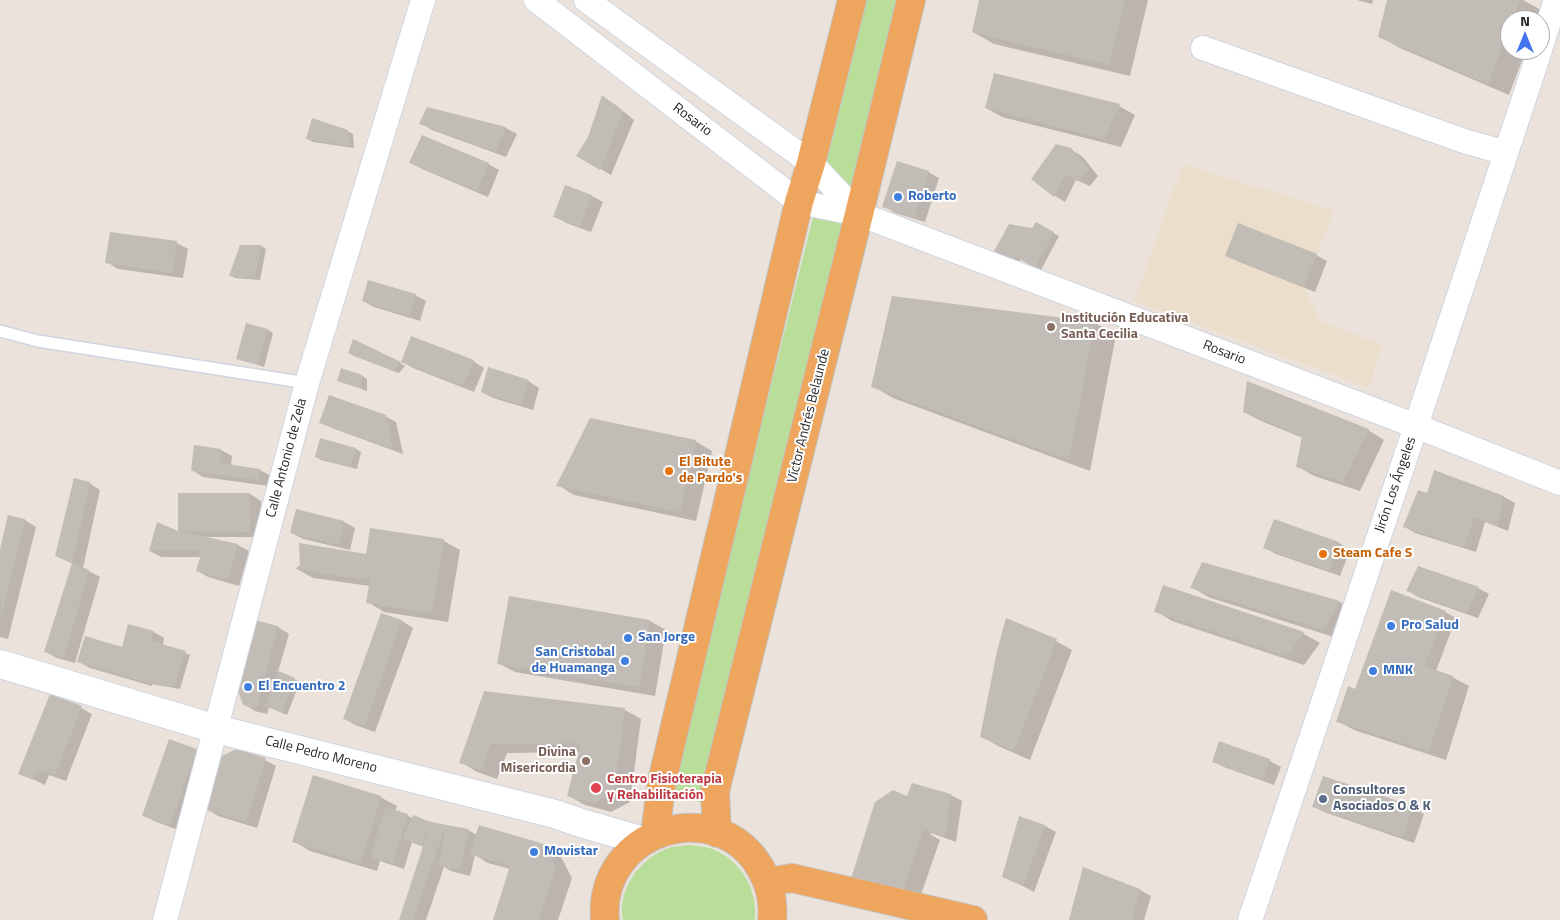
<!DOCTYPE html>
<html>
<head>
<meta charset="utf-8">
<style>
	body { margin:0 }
	#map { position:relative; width:1560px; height:920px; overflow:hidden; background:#eae2db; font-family:"Titillium Web",sans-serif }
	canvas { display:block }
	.north { position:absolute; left:1500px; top:10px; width:50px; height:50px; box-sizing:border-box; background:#fff; border:1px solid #a9a9a9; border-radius:50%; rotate:0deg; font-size:14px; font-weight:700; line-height:20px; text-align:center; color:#282828 }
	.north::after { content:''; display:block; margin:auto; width:18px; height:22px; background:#4373ef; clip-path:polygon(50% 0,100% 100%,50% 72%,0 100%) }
</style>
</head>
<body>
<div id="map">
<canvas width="1560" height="920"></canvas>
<div class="north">N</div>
</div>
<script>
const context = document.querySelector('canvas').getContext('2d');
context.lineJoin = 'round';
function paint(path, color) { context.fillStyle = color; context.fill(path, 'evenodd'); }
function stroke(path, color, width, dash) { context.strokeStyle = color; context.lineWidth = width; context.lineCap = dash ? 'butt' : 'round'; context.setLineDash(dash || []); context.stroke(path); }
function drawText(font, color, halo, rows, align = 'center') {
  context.font = font + ' "Titillium Web",sans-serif'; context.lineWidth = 4; context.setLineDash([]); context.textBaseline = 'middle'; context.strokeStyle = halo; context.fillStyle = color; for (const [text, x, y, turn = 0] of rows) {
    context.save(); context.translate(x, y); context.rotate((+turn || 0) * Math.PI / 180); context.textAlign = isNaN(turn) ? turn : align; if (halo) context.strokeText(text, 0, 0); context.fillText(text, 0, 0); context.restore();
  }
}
const education = new Path2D(`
	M1183,164L1334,211L1304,287L1321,322L1382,344L1369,388L1134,301Z`);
const green = new Path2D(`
	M867,0H911L705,804L670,792Z
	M689,845C697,846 705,846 712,849C741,860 758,890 755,920H623C617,890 639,860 666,849C673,846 682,846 689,845Z`);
const shadow = new Path2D(`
	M981,0H1148L1130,76L994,44L973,32Z
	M1357,0H1373L1372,4Z
	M1388,0H1523L1541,10L1538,20H1510V50H1526L1509,95L1400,48L1379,36Z
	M603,97L613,103L634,120L611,175L578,156L589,138Z
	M1119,106L1135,115L1121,147L1002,117L986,108Z
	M427,109L506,128L517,134L506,157L432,130L421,123Z
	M347,131L353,134L354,148L313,142L308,139Z
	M1071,150L1082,156L1098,176L1090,186L1076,180L1065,202L1054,195Z
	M411,162L488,164L499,170L488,197L422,169Z
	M928,172L939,178L925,222L895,213L884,206Z
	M592,196L603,202L591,232L566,223L555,216Z
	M1036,224L1059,236L1041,270L1021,259L1017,266L994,253L1032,230Z
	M177,243L188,249L183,278L118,269L107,262Z
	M241,246H261L266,249L260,280L235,278L230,275Z
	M1226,255H1316L1327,261L1315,292L1237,261Z
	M415,295L426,301L420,321L374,307L363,301Z
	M1095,323L1116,335L1090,471L893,398L872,386Z
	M268,330L273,333L264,367L238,358Z
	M354,340L400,363L405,366L399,373L354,356L349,353Z
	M402,361H473L484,368L474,392L413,368Z
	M362,376L367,379V391L338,380Z
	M528,381L539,388L533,410L493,398L482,392Z
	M1244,412L1368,430L1384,440L1360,491L1314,476L1297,466L1303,438L1261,421Z
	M385,416L396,422L403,454L332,428L321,422Z
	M321,440L356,449L361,452L357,469L321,460L316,457Z
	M695,441L712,451L696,521L574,495L558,485Z
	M195,446L221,450L232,456L231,466L260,470L271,476L269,486L203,477L192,470Z
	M89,483L100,490L83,568L100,577L75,663L57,658L46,652L73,564L56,555Z
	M180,494H250L261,501L260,537H207L238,545L249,551L239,586L208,577L198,571L201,557H161L150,551L179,533Z
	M1427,494L1504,497L1515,503L1508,531L1485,522L1476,552L1415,533L1405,527Z
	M297,511L344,522L355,528L350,550L303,539L292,533Z
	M9,516L25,520L36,527L8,639L0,637V555Z
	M1275,521L1339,543L1350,550L1340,576L1276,554L1265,548Z
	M371,529L444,541L460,550L448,622L384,612L368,602L370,586L313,578L297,569L367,555Z
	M1203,564L1340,602L1356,612L1340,639L1208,597L1192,587Z
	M1164,587L1304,634L1320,643L1304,665L1172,621L1156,611Z
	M1478,588L1489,594L1478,618L1418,597L1407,590Z
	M510,597L650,621L666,630L655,696L515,672L498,663Z
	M1445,612L1456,618L1436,671L1452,677L1469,686L1446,760L1354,730L1338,721L1356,690Z
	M382,614L402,621L413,628L375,732L355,725L345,719Z
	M252,621L278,627L289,634L278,672L300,682L287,715L269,707L267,714L255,711L244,704Z
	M154,632L164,638L163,645L190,655L180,689L152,684V686L90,668L79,662L123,649Z
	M1056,641L1072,650L1030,760L998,746L982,737Z
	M485,693L625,710L641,719L630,802L611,812L585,805L569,796L580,752L507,753L497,779L477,772L461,762Z
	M81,708L92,714L66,781L49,775L45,785L20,773Z
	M170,741L197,751L208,757L181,831L154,821L143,815Z
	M1220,743L1270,761L1281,767L1274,785L1224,767L1213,761Z
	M265,760L276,766L257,828L218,816L207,809Z
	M1323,777L1413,807L1424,814L1414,843L1324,812L1313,806Z
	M912,784L951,795L962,801L956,842L931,833L930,834L940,840L918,903L851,881L907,797Z
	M380,797L397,806L395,811L413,818L468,830L477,835L543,846L560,855L572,878L558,920H494L510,869L488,863L475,855L470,876L451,871L444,867L426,920H400L424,847L412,842L404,869L380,861L377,871L310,851L294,841Z
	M1020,817L1045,826L1056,832L1034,892L1004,876Z
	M1084,868L1140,890L1151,896L1144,920H1070Z`);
const building = new Path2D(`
	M979,0H1125L1109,65L972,32Z
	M1387,0H1520L1512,20H1510V26L1488,84L1378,37Z
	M994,73L1120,104L1104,139L985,108Z
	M602,95L623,112L600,170L576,156L588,137Z
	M427,107L506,127L495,152L419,124Z
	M312,118L348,130L350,146L306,139Z
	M422,135L489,163L477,191L409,163Z
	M1056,144L1071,148L1088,169L1078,181L1065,174L1054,197L1031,179Z
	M897,161L929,171L914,217L882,207Z
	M565,185L592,195L580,227L553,217Z
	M1036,222L1054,232L1035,268L1016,257L1023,243L1011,264L993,253L1009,224L1032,228Z
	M1238,223L1317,254L1304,287L1225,256Z
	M110,232L177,241L172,273L105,263Z
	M240,245H261L255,278L229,276Z
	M368,280L416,294L409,316L362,301Z
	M892,296L1095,322L1069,460L871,387Z
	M246,323L268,329L258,365L236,359Z
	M411,336L474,360L463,386L401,362L393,371L348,353L353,339L401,362Z
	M488,367L529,380L521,405L481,392Z
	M341,368L362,375V389L337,381Z
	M1247,381L1369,429L1343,482L1296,467L1302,436L1243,412Z
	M329,395L386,415L393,449L319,423Z
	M590,418L696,440L680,512L556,486Z
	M320,438L356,448L351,467L315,457Z
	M194,445L221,449L220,463L260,469L258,480L191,471Z
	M1434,470L1504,496L1497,526L1474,517L1464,547L1403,527L1418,490L1427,493Z
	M74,478L90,482L72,563L55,556Z
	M178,493H250V532L178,531L238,544L228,580L196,571L202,551H149L157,522L178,531Z
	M296,509L344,521L339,545L290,533Z
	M8,515L25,519L1,618L0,549Z
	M1274,519L1339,542L1329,571L1263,548Z
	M370,528L444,539L432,613L366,603L370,579L340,576L295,569L300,565L299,543L366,554Z
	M1202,562L1340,601L1323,630L1190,588Z
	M72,563L89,570L64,658L44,652Z
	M1418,566L1479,587L1467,613L1406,591Z
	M1163,585L1304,632L1287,656L1154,612Z
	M1391,590L1446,611L1424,666L1453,676L1429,751L1336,722L1348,686L1355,689Z
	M509,596L650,620L639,687L497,664Z
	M381,613L402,620L364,727L343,719Z
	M1006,618L1057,639L1014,751L980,737L997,651Z
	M251,619L278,626L256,709L243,705L235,681Z
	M128,624L154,631L151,641L186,651L174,687L141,681L77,662L85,636L122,647Z
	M279,671L295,678L282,713L265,706Z
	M484,691L625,708L614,792L594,803L567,796L581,743L491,744L481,770L459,763Z
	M50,694L82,706L55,775L38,769L34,780L18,774Z
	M169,739L197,749L170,825L142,816Z
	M1219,741L1270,759L1263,780L1212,762Z
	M236,749L266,758L246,822L206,810L222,756Z
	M313,775L381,796L361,863L292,842Z
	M1323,776L1413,806L1403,837L1312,807Z
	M912,783L951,794L945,837L924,829L902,894L850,882L875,802L893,790L907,796Z
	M386,807L408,814L393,864L370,857Z
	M413,815L431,822L446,825L413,920H399L430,825L421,846L403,839Z
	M1019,816L1045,825L1023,886L1002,877Z
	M446,825L469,829L460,870L439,866Z
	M479,825L544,844L556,868L539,920H493L510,866L470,854Z
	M1083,867L1140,889L1132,920H1069Z`);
const service = new Path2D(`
	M0,331L38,341L307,383`);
const minor = new Path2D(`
	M536,0L799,202L859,214L1416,426L1560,483
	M586,0L811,163L859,214
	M1203,48L1464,141L1506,153
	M1540,49L1556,0
	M165,920L307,383L423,0
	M1250,920L1416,426L1540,50`);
const secondary = new Path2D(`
	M0,664L216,729L555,814L581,823L643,841`);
const trunk = new Path2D(`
	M717,833L715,791L859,214L911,0
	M655,834L662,781L799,202L811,163L852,0
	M768,882L792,878L973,920
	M605,920C597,831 717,792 761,869C770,885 774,902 772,920`);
const markers = [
	[898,197,5,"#3f7fe0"],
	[1051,327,5,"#8d6e63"],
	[669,471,5,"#e8710a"],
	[1323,554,5,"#e8710a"],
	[1391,626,5,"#3f7fe0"],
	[628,638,5,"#3f7fe0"],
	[625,661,5,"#3f7fe0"],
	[1373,671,5,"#3f7fe0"],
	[248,687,5,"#3f7fe0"],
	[586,761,5,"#8d6e63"],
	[596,788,6,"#e0444e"],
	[1323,799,5,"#5c6f8a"],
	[534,852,5,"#3f7fe0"]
];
const streetNames = [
	["Rosario",692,120,37],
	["Rosario",1224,353,21],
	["Víctor Andrés Belaunde",809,416,-76],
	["Calle Antonio de Zela",287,458,-75],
	["Jirón Los Ángeles",1396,485,-71],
	["Calle Pedro Moreno",321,755,14]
];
const shopNames = [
	["Roberto",908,197],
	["Pro Salud",1401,626],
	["San Jorge",638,638],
	["San Cristobal",615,653,"right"],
	["de Huamanga",615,669,"right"],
	["MNK",1383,671],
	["El Encuentro 2",258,687],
	["Movistar",544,852]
];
const educationNames = [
	["Institución Educativa",1061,319],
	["Santa Cecilia",1061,335],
	["Divina",576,753,"right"],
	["Misericordia",576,769,"right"]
];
const foodNames = [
	["El Bitute",679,463],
	["de Pardo's",679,479],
	["Steam Cafe S",1333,554]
];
const healthNames = [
	["Centro Fisioterapia",607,780],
	["y Rehabilitación",607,796]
];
const serviceNames = [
	["Consultores",1333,791],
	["Asociados O & K",1333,807]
];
paint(education, '#ebdecb');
paint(green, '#b8de9a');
paint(shadow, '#0003');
paint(building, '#c2bcb7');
stroke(service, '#d0d5e1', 14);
stroke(minor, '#d0d5e1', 26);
stroke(secondary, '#d0d5e1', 30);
stroke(trunk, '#c3c3c3', 30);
stroke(service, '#fff', 11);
stroke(minor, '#fff', 24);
stroke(secondary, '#fff', 28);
stroke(trunk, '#eea65e', 28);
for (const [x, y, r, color] of markers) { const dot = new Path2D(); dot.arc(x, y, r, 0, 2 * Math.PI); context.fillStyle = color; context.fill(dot); stroke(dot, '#fff', 2); }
drawText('14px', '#282828', '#fff', streetNames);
drawText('bold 14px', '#366cbe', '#fff', shopNames, 'left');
drawText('bold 14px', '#785e54', '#fff', educationNames, 'left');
drawText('bold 14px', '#c56008', '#fff', foodNames, 'left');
drawText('bold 14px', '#be3a42', '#fff', healthNames, 'left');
drawText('bold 14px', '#4e5e75', '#fff', serviceNames, 'left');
</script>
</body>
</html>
